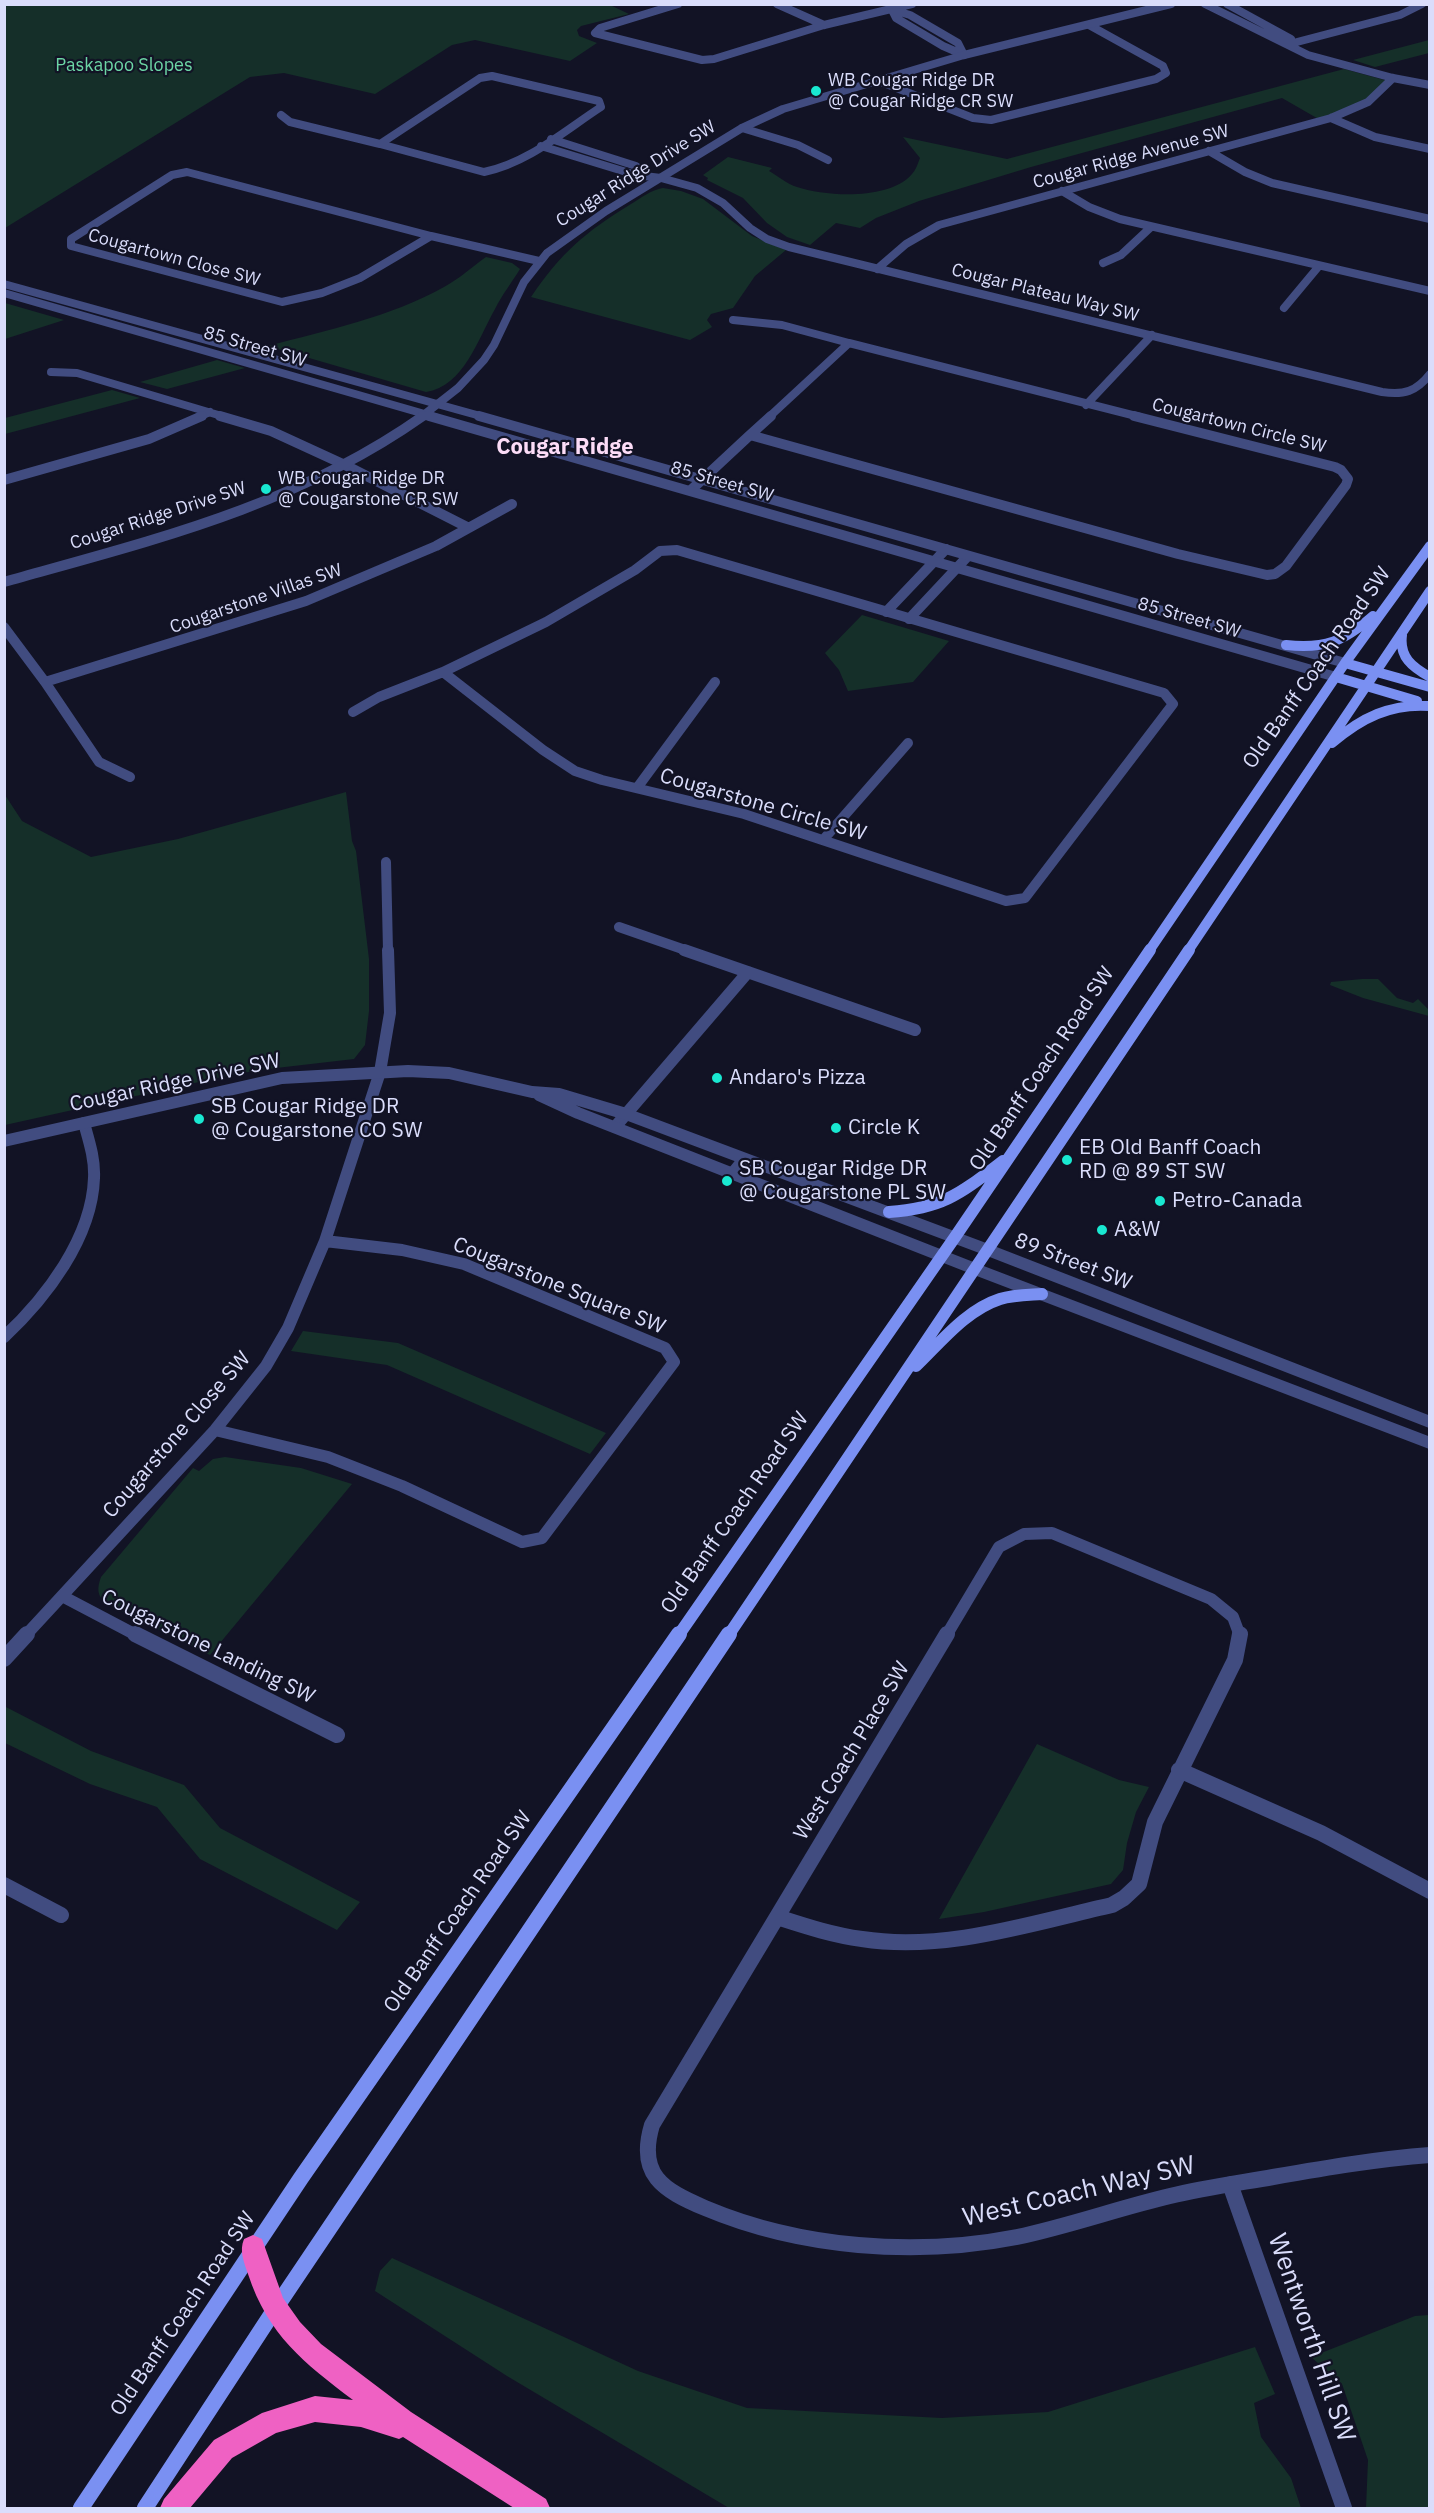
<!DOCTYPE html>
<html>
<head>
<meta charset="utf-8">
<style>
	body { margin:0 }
	#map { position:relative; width:1434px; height:2513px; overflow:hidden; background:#121325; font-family:"IBM Plex Sans",sans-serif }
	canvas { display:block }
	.frame { position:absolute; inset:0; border:6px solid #daddfb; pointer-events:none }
</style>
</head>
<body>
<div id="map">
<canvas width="1434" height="2513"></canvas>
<div class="frame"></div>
</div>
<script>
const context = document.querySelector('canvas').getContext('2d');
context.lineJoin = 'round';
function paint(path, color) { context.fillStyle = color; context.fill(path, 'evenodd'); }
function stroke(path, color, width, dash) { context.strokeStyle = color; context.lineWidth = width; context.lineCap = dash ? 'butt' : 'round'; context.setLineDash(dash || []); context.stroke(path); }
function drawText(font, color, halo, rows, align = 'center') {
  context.font = font + ' "IBM Plex Sans",sans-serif'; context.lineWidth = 4.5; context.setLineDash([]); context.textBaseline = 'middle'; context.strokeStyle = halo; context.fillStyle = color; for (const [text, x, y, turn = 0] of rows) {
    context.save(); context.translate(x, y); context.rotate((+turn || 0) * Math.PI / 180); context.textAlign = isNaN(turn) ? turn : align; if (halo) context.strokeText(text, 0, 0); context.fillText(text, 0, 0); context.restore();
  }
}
const green = new Path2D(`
	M610,5L629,14L581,26L577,30L579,36L597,43L570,61L475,40L452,45L375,94L284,73L250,77L5,228V5Z
	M1429,40V53L1375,67L1353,60Z
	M1344,69L1388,81L1389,86L1370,104L1322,121L1282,98L1031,167L919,201L876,218L860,228L836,223L810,245L787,237L767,223L743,198L707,180L708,178L703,175L728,157L772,168L769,171C778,176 787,184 797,187C827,197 890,200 912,174C916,170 918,163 920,158L903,137L1007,159Z
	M663,188L681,191L703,199L752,236L786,250L755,276L733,308L711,314L707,320L712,327L690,340L531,297C561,253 585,232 631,204C641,198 651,190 663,188Z
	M486,257L512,263L520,269C512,282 502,295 495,309C478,339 464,386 426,392L268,346C328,330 390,317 444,287C459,279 472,267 486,257Z
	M4,303H5L64,320L5,339Z
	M217,360L245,368L167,389L140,382Z
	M112,390L140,398L5,434V418Z
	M862,615L949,641L913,682L848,691L839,670L825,653Z
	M346,792L352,841L356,851L369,959V1011L365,1045L354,1059L259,1070L217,1078L5,1125V795L22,821L91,857L178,839Z
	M1362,979H1378L1397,998L1413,1003L1418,999L1429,1010V1016L1363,998L1330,985L1331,982Z
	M303,1331L398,1343L606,1433L590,1454L387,1365L291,1351Z
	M225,1457L301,1468L352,1484L210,1655L105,1603C97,1595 97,1588 101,1577L193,1468L199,1471L213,1459Z
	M4,1706L91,1751L184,1785L220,1828L360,1902L337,1930L200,1859L157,1807L90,1784L5,1743Z
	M1037,1744L1119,1780L1149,1787L1136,1812L1127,1843L1123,1870L1111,1884L984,1912L939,1919Z
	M392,2258L638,2371L747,2408L942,2418L1048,2412L1255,2347L1275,2394L1254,2403L1261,2437L1291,2478L1301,2508H729L507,2376L375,2291L380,2271Z
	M1429,2315V2508H1366L1368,2460L1342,2384L1311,2357L1415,2316Z`);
const minorFar3 = new Path2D(`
	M678,4L600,28L595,33L702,60L714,59L824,25L912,4
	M777,4L824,25
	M1205,4L1308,55L1393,78L1430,85
	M1227,4L1291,39
	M892,10L896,18L943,46L964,55
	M893,10L910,15L958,43L964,55
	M1297,42L1400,15L1422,4
	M492,76L599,101L601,107C564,131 528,163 484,172L380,144L480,78Z
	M876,80L973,118L991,120L1156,79L1166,73L1163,66L1089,25
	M281,115L290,122L380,144
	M1331,118L1375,137L1430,149
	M742,128L798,145L828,160
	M551,139L636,166
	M541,146L636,175L661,178L697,188L723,203L750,228L767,239L789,247L1382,392C1404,395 1416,392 1430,374
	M1209,151L1245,172L1272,183L1430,219
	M187,172L431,236L360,278L322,293L282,302L71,246V239L172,175Z
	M1062,191L1089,207L1120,219L1430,291
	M431,236L539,261
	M1103,263L1121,255L1151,227
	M877,269L906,244L939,225L1331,118L1368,102L1393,78
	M1284,308L1319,266
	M733,320L782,325L849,343
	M51,372L77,373L225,417
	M1086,405L1152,335
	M198,417L210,412
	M769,417L849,343L1140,417`);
const minorFar2 = new Path2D(`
	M220,416L271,431L345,465L469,528
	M750,435L1178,554L1267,575L1275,574L1286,566L1346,485L1348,479L1341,470L1335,467L1134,416
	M750,435L771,416
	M4,480L149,439L202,416
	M691,490L750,435
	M677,550L1164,693L1173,704L1025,898L1006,901L744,814L602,780L575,771L543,750L443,672L546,622L635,570L660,551Z
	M886,612L946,549
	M909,619L968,556
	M4,627L45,682L99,762L130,777
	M45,682L306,601L436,546L512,504
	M353,712L379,697L443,672
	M637,788L715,682
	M823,840L908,743
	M386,862L388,951
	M619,927L688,951`);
const minorFar1 = new Path2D(`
	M684,950L915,1030
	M615,1127L748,972
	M732,1174L744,1159
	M988,1250L1430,1422
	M975,1269L1430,1443
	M4,1337C46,1298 92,1238 94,1178C95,1159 89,1141 84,1123
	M215,1430L328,1457L402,1486L522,1542L542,1538L674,1362L665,1348L464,1264L402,1250L325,1241
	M62,1596L138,1636
	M25,1636L215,1430L266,1366L288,1328L325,1241L380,1072L390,1013L388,950
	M946,1636L999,1547L1024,1534L1052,1533L1211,1599L1233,1617L1240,1636`);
const minor = new Path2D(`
	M135,1634L337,1735
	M947,1634L652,2125C637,2175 663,2190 705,2208C800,2248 915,2257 1017,2237C1069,2226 1119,2208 1170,2196C1204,2188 1239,2183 1273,2177C1325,2168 1377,2159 1430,2155
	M4,1659L27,1634
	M1179,1770L1321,1833L1430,1891
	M4,1885L61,1915
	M777,1917C805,1926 832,1935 862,1939C945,1952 1032,1923 1112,1905L1124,1898L1139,1884L1155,1822L1235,1660L1240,1634
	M1230,2184L1344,2508`);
const tertiaryFar2 = new Path2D(`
	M4,284L484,417
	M4,293L435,417
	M421,417L458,388L484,360L494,345L524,282L547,253L606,211L742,128L783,109L964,55L1171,4`);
const tertiaryFar1 = new Path2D(`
	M429,416L1336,677
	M479,416L1345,663
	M4,582C153,540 294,507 423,416`);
const tertiary = new Path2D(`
	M539,1095L578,1113L975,1269
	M4,1141L282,1078L408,1071L449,1073L532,1092L559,1094L626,1114L988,1250`);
const secondaryFar2 = new Path2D(`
	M1402,635C1399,657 1412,667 1430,677
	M1286,645C1325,649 1343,642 1373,616
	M1345,663L1430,687
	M1336,677L1417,701
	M1332,743C1361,718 1391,703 1430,706
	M1149,951L1345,663L1430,546
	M1188,951L1430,591`);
const secondaryFar1 = new Path2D(`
	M889,1212C944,1208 961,1193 1003,1161
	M916,1366C941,1342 966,1310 1000,1299C1013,1295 1028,1295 1042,1294
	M678,1636L955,1237L1150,950
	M728,1636L1189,950`);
const secondary = new Path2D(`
	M81,2508L301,2178L679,1634
	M145,2508L275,2309L729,1634`);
const motorway = new Path2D(`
	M253,2235L262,2239L283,2298L300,2322L321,2344L411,2412L546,2499L550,2508H514L403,2437L399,2439L361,2427L315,2422L276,2433L232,2458L190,2508H160L164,2499L214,2440L262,2413L315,2396L353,2400C304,2363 268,2335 248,2274C244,2262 239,2251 244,2239Z`);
const markers = [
	[816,91,6,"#19e8d1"],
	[266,489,6,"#19e8d1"],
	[717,1078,6,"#19e8d1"],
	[199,1119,6,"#19e8d1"],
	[836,1128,6,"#19e8d1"],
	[1067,1160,6,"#19e8d1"],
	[727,1181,6,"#19e8d1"],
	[1160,1201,6,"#19e8d1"],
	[1102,1230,6,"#19e8d1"]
];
const farParknames = [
	["Paskapoo Slopes",124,66]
];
const farPoinames = [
	["WB Cougar Ridge DR",828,81],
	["@ Cougar Ridge CR SW",828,102],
	["WB Cougar Ridge DR",278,479],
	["@ Cougarstone CR SW",278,500]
];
const farStreetnames = [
	["Cougar Ridge Avenue SW",1131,157,-15],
	["Cougar Ridge Drive SW",636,174,-32],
	["Cougartown Close SW",174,258,15],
	["Cougar Plateau Way SW",1045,293,14],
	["85 Street SW",255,347,16],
	["Cougartown Circle SW",1239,426,14],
	["85 Street SW",722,482,16],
	["Cougar Ridge Drive SW",158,516,-18],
	["Cougarstone Villas SW",256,599,-19],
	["85 Street SW",1189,618,16]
];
const streetNames = [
	["Old Banff Coach Road SW",1317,668,-55],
	["Cougarstone Circle SW",763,805,16],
	["Old Banff Coach Road SW",1042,1069,-56],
	["Cougar Ridge Drive SW",175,1083,-12],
	["89 Street SW",1073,1262,21],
	["Cougarstone Square SW",559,1286,22],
	["Cougarstone Close SW",177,1435,-49],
	["Old Banff Coach Road SW",735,1513,-55],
	["Cougarstone Landing SW",208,1647,26],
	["West Coach Place SW",852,1751,-59],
	["Old Banff Coach Road SW",458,1912,-55],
	["Old Banff Coach Road SW",183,2314,-56]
];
const poiNames = [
	["Andaro's Pizza",729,1078],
	["SB Cougar Ridge DR",211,1107],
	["@ Cougarstone CO SW",211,1131],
	["Circle K",848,1128],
	["EB Old Banff Coach",1079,1148],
	["RD @ 89 ST SW",1079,1172],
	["SB Cougar Ridge DR",739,1169],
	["@ Cougarstone PL SW",739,1193],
	["Petro-Canada",1172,1201],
	["A&W",1114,1230]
];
const farDistrictnames = [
	["Cougar Ridge",565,448]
];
const nearStreetnames = [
	["West Coach Way SW",1079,2192,-13],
	["Wentworth Hill SW",1311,2338,71]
];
paint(green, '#152f29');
stroke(minorFar3, '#414c80', 8);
stroke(minorFar2, '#414c80', 10);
stroke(minorFar1, '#414c80', 12);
stroke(minor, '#414c80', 16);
stroke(tertiaryFar2, '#414c80', 8);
stroke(tertiaryFar1, '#414c80', 10);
stroke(tertiary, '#414c80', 12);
stroke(secondaryFar2, '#7a90f2', 10);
stroke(secondaryFar1, '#7a90f2', 12);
stroke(secondary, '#7a90f2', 16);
paint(motorway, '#ef61c3');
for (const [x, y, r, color] of markers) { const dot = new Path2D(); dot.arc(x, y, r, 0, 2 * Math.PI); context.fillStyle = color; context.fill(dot); stroke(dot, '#121325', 2); }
drawText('18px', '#6cd5a5', '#121325', farParknames);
drawText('18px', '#daddfb', '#121325', farPoinames, 'left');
drawText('18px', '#daddfb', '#121325', farStreetnames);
drawText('21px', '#daddfb', '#121325', streetNames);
drawText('21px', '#daddfb', '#121325', poiNames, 'left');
drawText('bold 22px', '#fcdcf7', '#121325', farDistrictnames);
drawText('26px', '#daddfb', '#121325', nearStreetnames);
</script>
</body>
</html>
